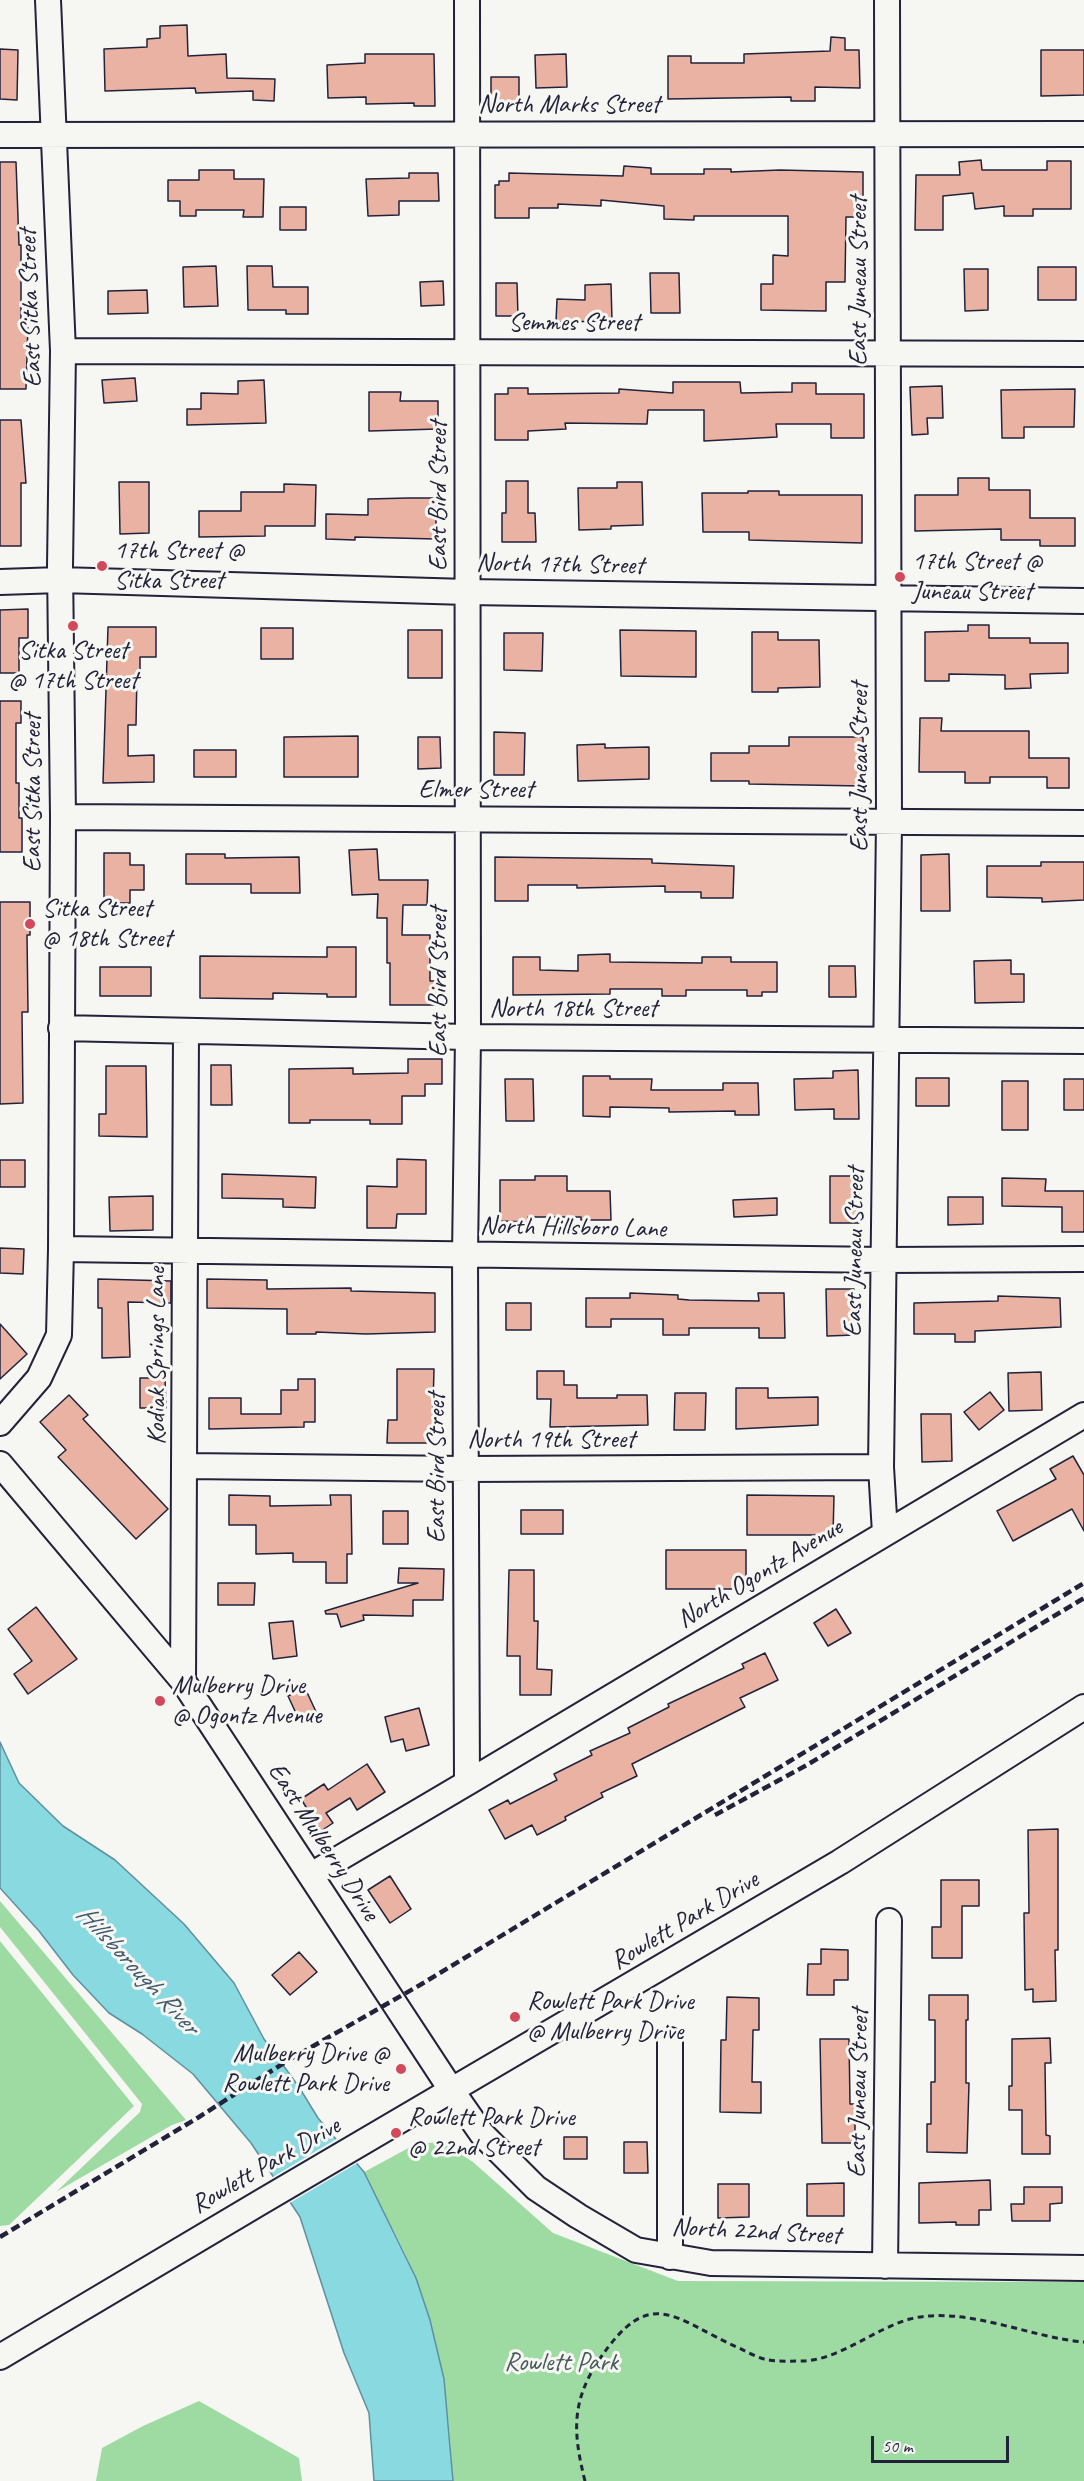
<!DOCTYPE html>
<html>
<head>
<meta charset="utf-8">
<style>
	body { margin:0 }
	#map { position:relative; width:1084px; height:2481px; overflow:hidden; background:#f6f6f2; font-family:Caveat,sans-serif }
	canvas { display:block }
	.scale { position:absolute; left:871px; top:2436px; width:138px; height:27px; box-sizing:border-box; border:3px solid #22223b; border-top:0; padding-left:8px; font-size:18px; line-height:21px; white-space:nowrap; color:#22223b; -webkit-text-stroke:4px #f6f6f2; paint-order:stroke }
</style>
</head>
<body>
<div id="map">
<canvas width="1084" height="2481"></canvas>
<div class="scale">50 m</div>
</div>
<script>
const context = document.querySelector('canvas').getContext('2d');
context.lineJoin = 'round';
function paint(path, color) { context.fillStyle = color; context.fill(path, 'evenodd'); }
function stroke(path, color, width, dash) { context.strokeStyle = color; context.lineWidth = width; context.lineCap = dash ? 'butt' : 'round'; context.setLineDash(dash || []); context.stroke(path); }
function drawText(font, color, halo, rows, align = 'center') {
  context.font = font + ' Caveat,sans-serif'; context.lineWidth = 6; context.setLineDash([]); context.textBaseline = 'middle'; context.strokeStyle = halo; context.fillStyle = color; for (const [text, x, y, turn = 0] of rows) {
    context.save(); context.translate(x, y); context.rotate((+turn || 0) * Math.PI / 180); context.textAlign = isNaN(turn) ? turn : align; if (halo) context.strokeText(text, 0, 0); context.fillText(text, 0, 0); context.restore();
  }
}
const green = new Path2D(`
	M0,1901L186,2120L172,2125L56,2192L140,2112L142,2104L0,1927Z
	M0,1941L134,2106L9,2225L0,2226Z
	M442,2142L473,2162L553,2233L678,2281L1084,2282V2481H453C449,2412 442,2343 416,2279C402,2242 380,2208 364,2172L416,2144Z
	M199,2401L299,2458L302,2481H96L102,2448L143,2426Z`);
const water = new Path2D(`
	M0,1742L19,1783L63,1826L115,1860L184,1924L234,1983L264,2039L299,2087L318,2118L364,2172L416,2278L430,2320L444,2379L453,2481H374L369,2413L344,2353L300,2217L251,2143L193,2074L142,2034L109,2013L73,1975L39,1931L0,1888Z`);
const pier = new Path2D(`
	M338,2138L359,2162L288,2204L271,2178Z`);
const building = new Path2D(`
	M187,25L188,56L226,54L227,78L275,79L274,101L253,100V91L196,93L195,88L105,91L104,49L147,47V39L160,38V26Z
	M831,37L845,38V50H859L860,88L815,87V101H791V97L668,99V56H691V63H744V54L830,51Z
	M0,49L18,50L17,100L0,99Z
	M1041,50H1084V95L1041,96Z
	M365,54H434L435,106H414V103L366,104V97L328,98L327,65L365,63Z
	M566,54L567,87L536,88L535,55Z
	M491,77H519V103H491Z
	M981,160L982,170H1047V161H1071V209H1033V216H1004V206L975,209L973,193L943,196V230H915L916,175H960L959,162Z
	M0,162H16L19,245H21V324H28L26,389H0Z
	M624,166L651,168V174H704V169H731V172L780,170L863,172V217H846L845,282H826V311L761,310V284H773V255L788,256V216H694V220L664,219V206L601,200V206L558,204V208H529V218H495V185H499V181H509V173L623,176Z
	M199,170H234V179H264L263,217H243L244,210H196V216H180V201H168V180H199Z
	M409,173H438L439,201H399V215L368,216L366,179L409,178Z
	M280,207H306V230H280Z
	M216,266L218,306L184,307L183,267Z
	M247,266H272L273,287H308V314H286V310H248Z
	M1038,267H1076V300H1038Z
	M964,269H988V310L965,311Z
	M650,273H679L680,313H651Z
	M443,281L444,305L421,306L420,282Z
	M496,283H517L518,316H496Z
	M611,284L612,321L556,322L557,299L585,300V285Z
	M147,290L148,313L108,314V291Z
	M135,378L137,401L104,403L102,380Z
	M264,380L266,423L187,425V409H201V393L238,394V381Z
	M673,382H740L741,393L792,392V383H816V394H864V438H831V424H776L777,437L704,441V410H648L647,424L565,423L566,429L528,431V440H495V394H508V388H528V394L619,393V389L673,393Z
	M942,386L943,418H927L928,434L912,435L910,387Z
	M1075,389L1074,427H1024V438H1002L1001,390Z
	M369,392H401L400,401H438V429L369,431Z
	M0,420H21L26,483H21V546H0Z
	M958,478H989V490H1030V518H1075V546H1040V540H1001V529L915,531V495H958Z
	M506,481H528V513H535L536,542H502V513H506Z
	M119,482H149V533L120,534Z
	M617,482H642L643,525L611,526V529L579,530L578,488H617Z
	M284,484L316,485L315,526H265V536L199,537V511H241V492H284Z
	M748,491H779V495H862V543L749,540V532H703L702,493H748Z
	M408,498H436V539L355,537V540L326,539V514L368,515V499Z
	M28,609V638H19V673H0V610Z
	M968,625H989V638H1030V643H1068V673L1030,674L1031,688L1005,689V675L949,674V681H925V632L968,631Z
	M108,627H156V657H140V672H137L136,725H128V756L154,755V782L103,783Z
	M261,628H293V659H261Z
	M408,630H442V678H408Z
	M620,630L696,631V677L621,676Z
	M752,632H778V640H819L820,687L778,688V692H752Z
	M504,633H543L542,671L504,670Z
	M0,701H21V723H16V783H19V818H22V852H0Z
	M920,718H942L941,731H1029V758H1069V788H1047V777H990V783H965V772H919Z
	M494,732L525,733L524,775H494Z
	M358,736V777H284V737Z
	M418,737H440L441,768L418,769Z
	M789,737H863V786L749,784V781H711V753H749V746H789Z
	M605,744V748L649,747V779L578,781L577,745Z
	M194,750H236V777H194Z
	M377,849L379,880H428L427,905H403L402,935H430V981H437V1005H390V963H387V918H377L378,894L352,895L349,850Z
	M104,853H130V865H144V890H130V903H104Z
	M186,854H225V858L299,857L300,893H251V884H186Z
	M949,854L950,911H921V855Z
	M495,857L652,859V863L734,866L733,898H701V892H665V886L577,888V885H528V901H495Z
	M1041,862H1084V900L1042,902V898L987,897V866H1041Z
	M0,902H30V935H27L28,1012H22L23,1103L0,1104Z
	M327,947H356V997H327V994L273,993V999L200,998V956L327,957Z
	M610,954V962L702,963V957H731V962H777V992H762V996H747V990H686V996H662V989H610V994L513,995V957H540V970L578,971V955Z
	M1011,960V974H1024V1002L975,1003L974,961Z
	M829,966H855L856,997H829Z
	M100,967H151V996H100Z
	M408,1059H442V1084H425V1096H402V1124H370V1120H310V1123H289V1069L353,1068V1074L408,1073Z
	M211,1065H231L232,1105H211Z
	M106,1066H146L147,1137L99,1136V1114H106Z
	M858,1070L859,1119H834V1109L795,1110L794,1079L833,1078V1071Z
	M583,1076H610V1079H652L651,1090H723V1083H758L759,1115H735V1111L669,1112V1108L610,1107V1117L583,1116Z
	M916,1078H949V1106H916Z
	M505,1079H533L534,1121H506Z
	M1064,1079H1084V1110H1064Z
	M1002,1081H1028V1130H1002Z
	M397,1159L426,1160V1214H397L396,1228H367V1186L397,1187Z
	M0,1160H25V1187H0Z
	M222,1174L316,1177L315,1208L283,1207V1199L222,1198Z
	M535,1176H567V1191H610L611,1220H581V1217H528V1222L500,1221V1180H535Z
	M830,1176H859V1223H830Z
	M1002,1178L1046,1179L1045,1191H1084V1232H1062V1207L1002,1206Z
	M153,1196V1230L110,1231L109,1197Z
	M948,1197H983V1224L948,1225Z
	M777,1198V1215L734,1217L733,1200Z
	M0,1248L24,1249L23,1274L0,1273Z
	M98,1279L171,1281V1303L128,1302L130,1357L102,1358V1308H98Z
	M207,1279L267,1280V1289L351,1288V1291L435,1293V1332L366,1334L316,1332V1334H287V1309L207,1308Z
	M826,1289H854L855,1335L827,1336Z
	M630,1293L678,1295V1299L689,1300L759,1301L758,1293H784L785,1338H759V1328H689V1335H663V1319H611V1327H586V1298H630Z
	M998,1296L1060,1298L1061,1327L975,1331V1342H955V1334H914V1303L998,1301Z
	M506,1303H531V1330H506Z
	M0,1324L27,1354L0,1379Z
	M397,1369H434L432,1443H387L388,1420H397Z
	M537,1371H564V1385H577V1398H617V1395H647L648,1425L550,1427L551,1399H537Z
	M1041,1372L1042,1410L1009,1411L1008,1373Z
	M140,1378H165L166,1408H140Z
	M298,1379H315V1422H304V1427L209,1429V1398H241V1414H281V1390H298Z
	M736,1388H768V1398L818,1397V1425L736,1429Z
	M990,1392L1004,1410L979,1430L964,1412Z
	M675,1393H706L705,1430H674Z
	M69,1395L88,1415L83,1419L168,1509L136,1539L58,1457L66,1450L40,1422Z
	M921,1414H951L952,1461L922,1462Z
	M1073,1456L1084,1475V1531L1072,1509L1013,1541L997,1511L1056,1479L1050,1469Z
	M229,1495L270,1496V1506L331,1505L330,1495H351L352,1554H347V1583H326V1562H293V1553L256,1554V1525H229Z
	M747,1495L834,1496L833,1535H747Z
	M521,1510H563V1534H521Z
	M383,1511H408V1544H383Z
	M666,1550H746V1589H666Z
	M399,1568L444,1569L443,1600H413V1616L363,1615L364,1620L341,1627L337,1614H326L325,1611L418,1583H398Z
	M509,1570H534V1621H538L537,1669L552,1670L551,1695H520V1656H507Z
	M218,1583H255L254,1605H218Z
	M36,1607L77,1659L28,1694L14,1674L32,1661L8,1629Z
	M836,1609L851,1633L828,1646L814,1623Z
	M293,1621L297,1656L273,1659L269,1623Z
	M765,1653L778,1680L740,1698L745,1707L632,1764L637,1776L601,1793L603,1797L565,1817L566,1820L537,1835L532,1825L505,1839L489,1810L508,1800L510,1804L557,1780L554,1774L592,1755L590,1751L630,1733L628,1728L669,1707L668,1704L744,1668L742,1664Z
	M305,1688L318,1716L301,1724L288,1696Z
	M419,1708L429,1745L406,1751L403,1739L391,1742L385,1717Z
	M367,1764L385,1792L357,1810L350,1798L326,1813L333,1823L321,1831L301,1799L324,1784L328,1790Z
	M1058,1829V1950H1055L1056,2001L1033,2002V1989L1025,1990L1024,1913H1029L1028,1830Z
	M390,1876L411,1909L390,1923L368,1890Z
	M941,1880H979V1906H962V1958H932V1927H941Z
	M821,1949L848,1950V1980H834V1995H807L808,1964H821Z
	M299,1952L317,1972L290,1995L272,1975Z
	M929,1995H968V2020H966V2083H969L967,2153L927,2152V2124H931V2082H935V2020H929Z
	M727,1997L759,1998V2030H753L752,2082H761V2113L720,2112L721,2040H726Z
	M1050,2038L1051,2063H1045L1046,2135L1050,2136V2154H1022V2110H1009V2086H1012V2039Z
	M820,2039H849L850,2104H855V2143H822Z
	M564,2137H587V2159H564Z
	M624,2142H647L648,2173H624Z
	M990,2180L991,2210H979V2225H956V2222L919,2223V2183Z
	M844,2183V2216H807V2184Z
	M718,2184H749V2217L718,2218Z
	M1024,2187H1062V2203L1050,2204V2221H1012L1011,2204H1024Z`);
const path = new Path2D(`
	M585,2481C573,2433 571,2402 599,2360C651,2283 673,2319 739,2348C747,2352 756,2357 764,2359C776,2362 793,2361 805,2361C842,2358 874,2329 910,2319C964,2305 1031,2338 1084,2342`);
const minor = new Path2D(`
	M0,135L1084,134
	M63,351L1084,354
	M0,582L60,580L467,592L1084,601
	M63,817L1084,823
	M61,1028L468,1037L1084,1041
	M61,1249L883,1260L1084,1259
	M0,1423L39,1378L59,1335L61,1249L63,817L60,566L63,351L48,0
	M0,1464L183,1681L452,2091L482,2134L536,2188L578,2216L636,2250L711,2263L1084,2268
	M185,1466L466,1469L881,1467
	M885,1533L881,1467L889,822L887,0
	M183,1681L186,1032
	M467,1783L1084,1415
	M311,1875L467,1783L465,1255L468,1037L467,0
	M670,2040V2257
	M885,2266L889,1921
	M0,2357L261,2202L840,1862L1084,1707`);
const rail = new Path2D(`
	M715,1815L807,1765L1084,1598
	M0,2237L199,2117L287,2061L420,1985L1084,1583`);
const markers = [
	[102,566,6,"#d1495b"],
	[900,577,6,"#d1495b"],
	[73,626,6,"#d1495b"],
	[30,924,6,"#d1495b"],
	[160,1701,6,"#d1495b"],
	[515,2017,6,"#d1495b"],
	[401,2069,6,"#d1495b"],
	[396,2133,6,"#d1495b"]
];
const streetNames = [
	["North Marks Street",569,105],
	["East Juneau Street",859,281,-90],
	["East Sitka Street",31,308,-92],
	["Semmes Street",574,323],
	["East Bird Street",439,496,-90],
	["North 17th Street",560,565,1],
	["East Juneau Street",860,767,-90],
	["Elmer Street",476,790],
	["East Sitka Street",33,793,-90],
	["East Bird Street",439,982,-90],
	["North 18th Street",573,1009],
	["North Hillsboro Lane",573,1228,1],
	["East Juneau Street",855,1252,-89],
	["Kodiak Springs Lane",157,1356,-90],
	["North 19th Street",551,1440],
	["East Bird Street",437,1468,-90],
	["North Ogontz Avenue",760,1574,-31],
	["East Mulberry Drive",323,1842,57],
	["Rowlett Park Drive",685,1921,-31],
	["East Juneau Street",859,2093,-89],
	["Rowlett Park Drive",266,2166,-30],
	["North 22nd Street",756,2232,3]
];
const poiNames = [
	["17th Street @",114,551],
	["Sitka Street",114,581],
	["17th Street @",912,562],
	["Juneau Street",912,592],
	["Sitka Street",73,651,"center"],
	["@ 17th Street",73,681,"center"],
	["Sitka Street",42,909],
	["@ 18th Street",42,939],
	["Mulberry Drive",172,1686],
	["@ Ogontz Avenue",172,1716],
	["Rowlett Park Drive",527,2002],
	["@ Mulberry Drive",527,2032],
	["Mulberry Drive @",389,2054,"right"],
	["Rowlett Park Drive",389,2084,"right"],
	["Rowlett Park Drive",408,2118],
	["@ 22nd Street",408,2148]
];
const parkNames = [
	["Rowlett Park",561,2363]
];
const waterNames = [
	["Hillsborough River",137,1970,47]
];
paint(green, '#9ddba3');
paint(water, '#88d9e0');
stroke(water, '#5f909e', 1.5);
paint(pier, '#f6f6f2');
paint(building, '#eab2a2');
stroke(building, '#22223b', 1.5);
stroke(minor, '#22223b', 28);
stroke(path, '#22223b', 3, [6, 4.5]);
stroke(minor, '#f6f6f2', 24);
stroke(rail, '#22223b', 4.5, [9, 4.5]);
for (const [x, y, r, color] of markers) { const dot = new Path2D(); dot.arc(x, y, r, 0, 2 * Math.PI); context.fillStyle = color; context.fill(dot); stroke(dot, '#f6f6f2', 2); }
drawText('26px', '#22223b', '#f6f6f2', streetNames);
drawText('26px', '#22223b', '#f6f6f2', poiNames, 'left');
drawText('26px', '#475a5a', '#f6f6f2', parkNames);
drawText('italic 27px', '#41596d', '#f6f6f2', waterNames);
</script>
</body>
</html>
